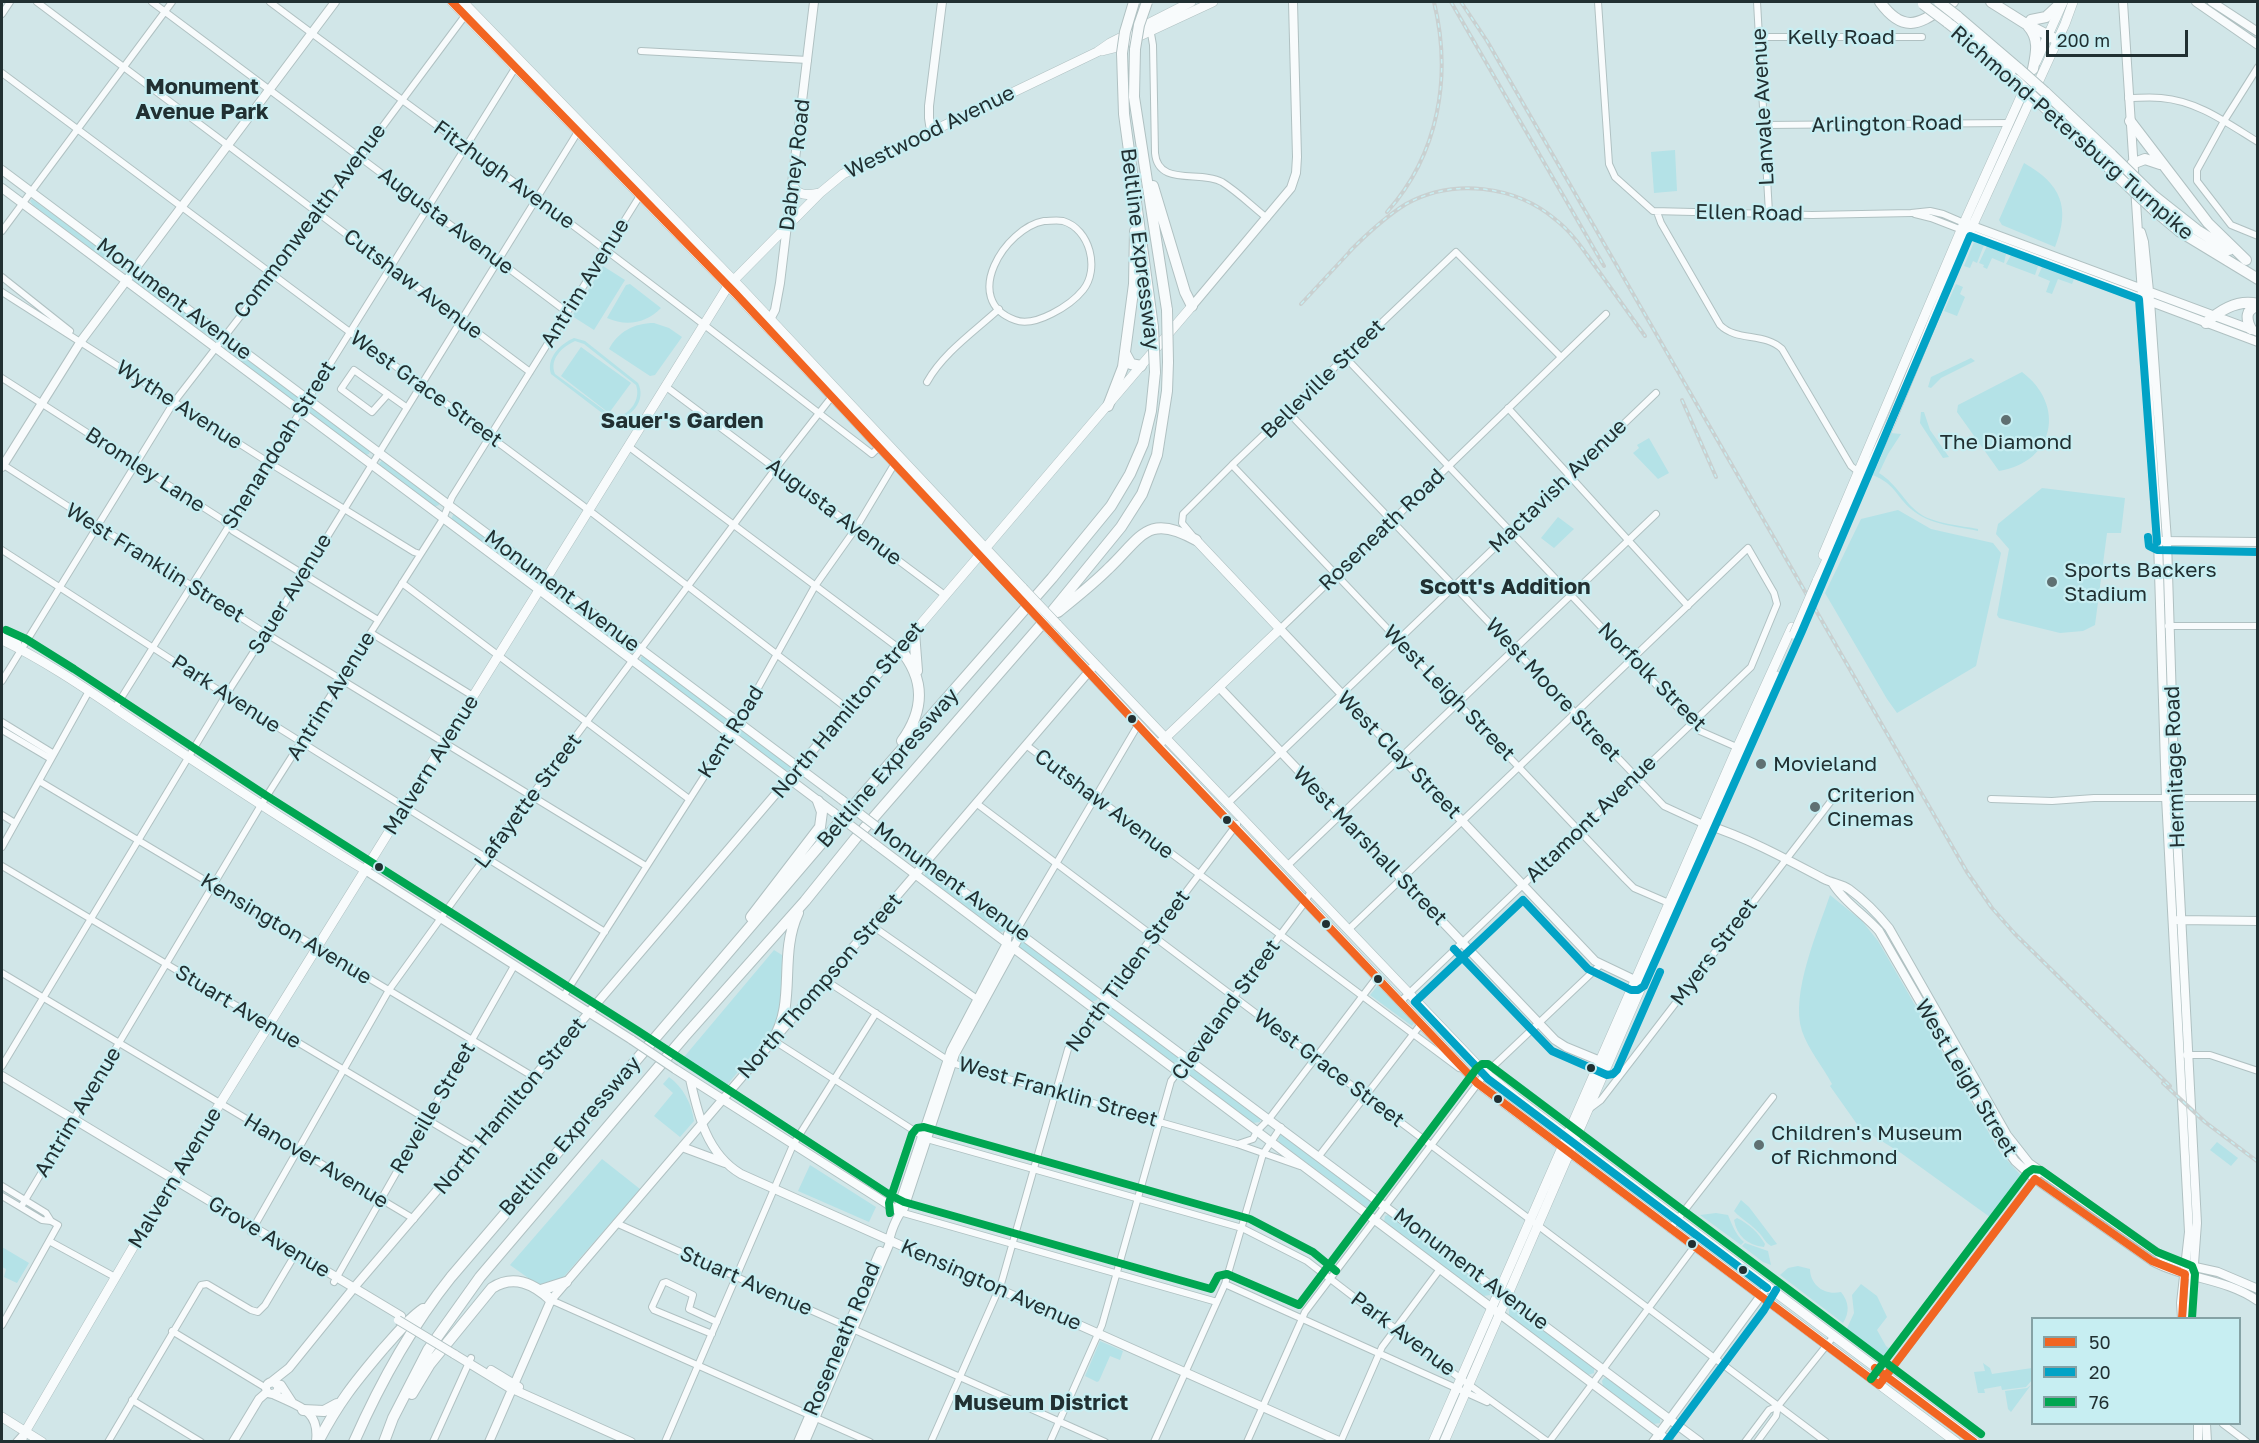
<!DOCTYPE html>
<html>
<head>
<meta charset="utf-8">
<style>
	body { margin:0 }
	#map { position:relative; width:2259px; height:1443px; overflow:hidden; background:#d1e6e8; font-family:"Golos Text",sans-serif }
	canvas { display:block }
	.frame { position:absolute; inset:0; border:3px solid #213032; pointer-events:none }
	.legend { position:absolute; left:2031px; top:1317px; width:210px; height:108px; box-sizing:border-box; background:#c7eef2; border:2px solid #85a2a5; margin:0; padding:8px 10px; list-style:none; font-size:18px; color:#213032 }
	.legend li { display:flex; align-items:center; gap:12px; height:30px }
	.legend b { width:30px; border:2px solid #85a2a5 }
	.scale { position:absolute; left:2046px; top:30px; width:142px; height:27px; box-sizing:border-box; border:3px solid #213032; border-top:0; padding-left:8px; font-size:18px; line-height:21px; white-space:nowrap; color:#213032; -webkit-text-stroke:4px #c7eef2; paint-order:stroke }
</style>
</head>
<body>
<div id="map">
<canvas width="2259" height="1443"></canvas>
<div class="frame"></div>
<ul class="legend">
<li><b style="height:8px;background:#f26522"></b>50</li>
<li><b style="height:8px;background:#02a3c6"></b>20</li>
<li><b style="height:8px;background:#00a651"></b>76</li>
</ul>
<div class="scale">200 m</div>
</div>
<script>
const context = document.querySelector('canvas').getContext('2d');
context.lineJoin = 'round';
function paint(path, color) { context.fillStyle = color; context.fill(path, 'evenodd'); }
function stroke(path, color, width, dash) { context.strokeStyle = color; context.lineWidth = width; context.lineCap = dash ? 'butt' : 'round'; context.setLineDash(dash || []); context.stroke(path); }
function drawText(font, color, halo, rows, align = 'center') {
  context.font = font + ' "Golos Text",sans-serif'; context.lineWidth = 4.5; context.setLineDash([]); context.textBaseline = 'middle'; context.strokeStyle = halo; context.fillStyle = color; for (const [text, x, y, turn = 0] of rows) {
    context.save(); context.translate(x, y); context.rotate((+turn || 0) * Math.PI / 180); context.textAlign = isNaN(turn) ? turn : align; if (halo) context.strokeText(text, 0, 0); context.fillText(text, 0, 0); context.restore();
  }
}
const green = new Path2D(`
	M1675,150L1677,191L1654,193L1651,152Z
	M2024,163C2061,184 2071,207 2055,247L2002,225L1999,220Z
	M32,199L126,268V270L102,257L33,205L30,201Z
	M1974,242L1984,245L1977,263L1973,261L1970,268L1964,266Z
	M1987,246L2006,254L2004,263L1992,258L1987,269L1983,267L1984,265L1979,263Z
	M2011,255L2038,266L2035,275L2006,264Z
	M603,266L625,280L594,330L572,316Z
	M2042,267L2074,279L2072,284L2058,279L2052,294L2046,292L2050,281L2038,276Z
	M135,278C163,293 188,314 214,334V336L211,337L185,321L133,282Z
	M630,284L661,308C646,323 627,327 607,318L626,285Z
	M1956,284L1963,287L1960,294L1965,297L1957,316L1944,311Z
	M654,323L669,328L682,337L655,375L650,376L609,349C618,332 634,323 654,323Z
	M574,338L585,341L638,383C646,399 634,414 619,420L612,419L602,413L551,374C546,358 560,344 574,338ZM575,341L584,344L636,385C641,399 631,414 616,417L608,413L555,374C549,359 562,347 575,341Z
	M227,346L300,397L298,402H293L224,349V347Z
	M581,347L631,383L609,413L561,376Z
	M1971,358L1975,361L1941,378L1931,388L1928,387L1931,377Z
	M2022,372C2066,405 2055,462 1999,471L1957,412L1958,405Z
	M313,407L370,451L369,454L365,455L308,413V408Z
	M1921,412H1924L1930,430L1949,457L1943,458L1920,423Z
	M1891,433L1901,434L1888,454L1879,473C1898,485 1903,501 1919,513C1931,523 1963,526 1978,529V531C1956,526 1929,525 1911,509C1895,495 1896,485 1873,475Z
	M1649,438L1669,473L1658,479L1633,453L1639,448L1637,445Z
	M383,460L439,502V505L434,507L380,466L379,463Z
	M2042,488L2125,498L2121,533H2107L2095,625L2083,631L2060,633L1999,618L1997,615L2009,549L1996,534L1998,524Z
	M1898,510L1931,529L1993,543L2001,553L1976,666L1897,713L1887,699L1825,593L1861,519Z
	M454,513L537,575L535,578H533L451,519Z
	M1558,517L1574,529L1554,548L1541,538Z
	M551,588L579,605L632,646V651L628,652L548,592Z
	M643,656L730,720V723L724,724L641,662V657Z
	M742,730L791,766L789,771L783,770L739,737L738,734Z
	M929,870L1005,926V931L1000,932L925,876V871Z
	M1830,895L1862,921L1878,941L2000,1152L2024,1179L1994,1220L1901,1153L1859,1127L1830,1086L1832,1084C1823,1067 1808,1049 1802,1031C1790,994 1818,931 1830,895Z
	M1024,940L1098,997L1097,1000L1091,1002L1020,948L1019,945Z
	M774,950L782,955L781,1013L772,1031L722,1091L679,1063Z
	M1378,985L1414,1023L1412,1026L1370,995Z
	M1110,1005L1179,1056V1062L1173,1063L1106,1013V1007Z
	M1192,1066L1260,1118V1122L1253,1123L1188,1074L1187,1068Z
	M669,1077C683,1087 692,1104 694,1121L680,1137L654,1116L673,1093L663,1084Z
	M1280,1135H1285L1376,1204V1210H1370L1279,1142L1278,1139Z
	M2217,1142L2238,1158L2231,1166L2210,1150Z
	M602,1159L640,1189L560,1281L538,1285L510,1265Z
	M810,1165L876,1207L869,1222L798,1191Z
	M1741,1200L1749,1207L1777,1244L1771,1246C1766,1243 1765,1240 1761,1235C1753,1225 1741,1219 1734,1211Z
	M1716,1213L1728,1215C1732,1224 1735,1234 1744,1242L1741,1245L1700,1215Z
	M1390,1214L1490,1289V1295L1484,1296L1384,1222L1385,1216Z
	M1737,1218C1749,1224 1758,1232 1765,1244L1764,1247C1747,1245 1737,1236 1734,1220Z
	M1745,1243L1768,1251L1771,1265L1763,1262L1742,1246Z
	M2,1247L29,1263L17,1283L4,1277L6,1269L2,1267Z
	M1798,1266L1810,1269C1810,1285 1825,1296 1841,1292C1849,1302 1850,1312 1843,1323L1780,1275L1788,1268Z
	M1861,1284L1877,1296L1887,1317L1877,1330L1886,1346L1894,1352L1886,1365L1844,1335L1854,1313L1852,1295Z
	M1514,1307L1594,1367V1373L1588,1375L1509,1316V1309Z
	M1100,1341L1123,1351L1120,1360L1110,1356L1099,1381L1097,1382L1085,1376Z
	M1983,1363L1990,1368L1992,1374L2032,1368V1380L2026,1387L2002,1390L2001,1386L1984,1389L1985,1393H1978L1974,1372L1985,1371Z
	M1604,1378H1609L1660,1417V1423L1654,1424L1603,1386L1602,1381Z
	M2031,1385L2011,1412L2008,1409L2005,1391L2027,1388Z`);
const street = new Path2D(`
	M37,2L530,372
	M152,2L567,312
	M270,2C358,68 447,133 536,198C649,281 760,368 872,454L879,447
	M1598,2L1609,164L1615,177L1653,211L1812,215L1911,213L1930,211L1943,214L1964,223
	M1757,2L1769,213
	M2,14L10,2
	M1150,28L1153,45L1155,153C1158,187 1200,170 1222,182C1238,192 1253,207 1267,218
	M1760,37H1922
	M641,51L808,60
	M2258,67L2224,121L2197,170V181L2231,225L2258,236
	M2,73L582,505L848,709
	M2128,98C2139,98 2150,97 2161,98C2198,101 2227,123 2258,142
	M1764,125L2009,123
	M1657,212L1661,223L1720,325C1737,342 1764,332 1782,349L1851,466L1861,474
	M1915,214L1931,218L1962,230
	M1044,221C1050,221 1057,220 1063,221C1090,229 1100,269 1083,290C1071,305 1035,328 1015,320C960,300 1005,228 1044,221Z
	M2,231L172,2
	M2,277L70,331
	M2,292L268,462L414,552L420,554
	M1345,357L1700,731L1741,749
	M2,378L223,520L233,531L378,620
	M927,382C943,353 975,331 999,309
	M665,386L946,596
	M388,394L372,412L341,389L354,370L406,407
	M1508,408L1688,606
	M1288,412L1664,806L1703,824
	M628,446L900,649
	M2,464L265,633L646,866
	M1232,465L1625,879L1634,888L1671,904
	M1192,535L1182,523L1183,514L1232,465L1456,252L1561,357
	M2,550L226,695L605,932
	M402,583L689,799
	M2168,626H2258
	M1280,629L1606,314
	M371,633L473,696
	M2,681L174,402L273,274L467,13
	M115,708L517,65
	M2,722L54,754
	M2,730L51,759
	M1026,745L1459,1068
	M39,781L534,1077
	M1991,799L2052,801L2094,798H2258
	M976,803L1826,1442
	M1227,804L1656,393
	M2,815L15,823
	M2,847L89,691
	M2,866L475,1148
	M1287,866L1656,514
	M871,925L980,1001
	M1017,930L1138,725
	M1348,930L1748,548L1774,593L1777,604L1751,667L1400,1002
	M2,973L414,1219
	M825,980L952,1063L1237,1144L1300,1166
	M563,997L739,722L815,586L856,528L895,463
	M773,1040L927,1139L1242,1228L1307,1261L1457,1376L1548,1442
	M2186,1055H2210L2258,1071
	M2,1066L226,695L324,542L579,130
	M1589,1109L1601,1100L1838,792
	M1238,1144L1253,1139L1257,1131L1269,1119L1377,977
	M1319,1156L1421,1024
	M2,1186L46,1213L51,1221
	M2,1196L42,1220L51,1221L58,1225L2,1325
	M21,1207L261,805L443,519L452,497L641,194
	M900,1212L1217,1302
	M616,1223L1105,1442
	M1670,1229L1773,1097
	M251,1232L389,990L464,886L776,468L834,394
	M49,1241L115,1277
	M334,1282L514,966
	M1225,1284L1487,1402
	M551,1300L870,1442
	M172,1331L266,1388
	M712,1334L654,1310L652,1307L663,1283L666,1282L693,1295L689,1309L717,1322
	M1879,1385L2041,1171
	M132,1400L201,1442
	M2223,1424L2247,1442
	M1341,1441L1382,1347L1440,1269
	M16,1442L25,1432
	M23,1442L25,1432
	M108,1442L201,1285L207,1284L251,1310L258,1312L265,1305L296,1253
	M433,1442L471,1358
	M665,1442L793,1145L876,1013
	M931,1442L1001,1284L1068,1049L1237,824
	M1050,1442L1102,1325L1171,1081L1305,902L1311,891
	M1154,1442L1225,1284L1263,1154L1281,1127
	M1247,1442L1305,1312L1485,1074L1600,965
	M1549,1442L1694,1247
	M1745,1442L1769,1410L1778,1406
	M1757,1442L1776,1416L1778,1406L1834,1336`);
const secondary = new Path2D(`
	M2123,2L2158,540L2166,797L2189,1232L2181,1303L2182,1318
	M2196,2L2258,45
	M2212,2L2258,32
	M931,131L929,118V106L942,2
	M2,170L842,800
	M2,188L538,589L833,812
	M1967,224L2258,332
	M1965,232L2258,342
	M2141,232L2144,242L2150,301L2167,541L2175,798L2197,1223L2190,1318
	M1192,306L1291,188L1296,173L1297,157L1293,2
	M768,323L775,310L780,283L814,2
	M2,467L81,341L335,2
	M2162,541L2258,542
	M1280,629L1595,961L1639,982
	M1219,687L1555,1040L1566,1047L1605,1063
	M1707,825C1748,838 1786,859 1824,879C1832,883 1842,884 1849,889C1864,900 1877,913 1889,928L2007,1135L2029,1163L2163,1257L2186,1265L2218,1272L2258,1289
	M885,833L1700,1442
	M875,844L1670,1442
	M365,870L632,1040
	M1833,884C1844,902 1865,915 1879,931L2000,1140L2015,1161L2035,1179L2152,1261C2185,1279 2226,1278 2258,1301
	M2178,920L2258,921
	M675,1069L900,1212
	M2,1076L401,1316
	M690,1079C698,1115 707,1154 741,1174L1341,1442
	M682,1147L725,1163
	M454,1354L508,1387L631,1442
	M491,1370L519,1387
	M266 1388a6 6 0 1 1 12 0a6 6 0 1 1-12 0Z
	M270,1383L289,1368L357,1284L914,632
	M276,1384L281,1385L292,1402
	M273,1394C297,1406 320,1409 316,1441
	M2198,1424V1442
	M2206,1424L2207,1442
	M233,1442L259,1399L267,1392
	M489,1442L551,1300L1092,668
	M798,1442L880,1251
	M805,1442L889,1245C889,1234 897,1216 904,1208L955,1054L1018,939L1017,930L1008,934L1006,945L951,1050L899,1205L900,1212
	M1653,1442L1768,1286`);
const primary = new Path2D(`
	M452,2L736,294L1017,594
	M463,2L741,288L1023,588
	M1102,51L1114,48L1213,2
	M2036,62L2063,2
	M793,185C798,197 808,195 820,193
	M1823,555L1967,216L2027,83
	M1817,581L1890,424L1966,240L2065,24L2073,2
	M1057,624L1482,1070L1515,1097L1975,1442
	M2,631L17,644
	M914,632L1192,306
	M1053,634L1477,1083L1956,1442
	M2,640C52,664 99,698 146,729C218,777 291,825 365,870
	M1161,742L1280,629L1196,540
	M2,1417L42,1442
	M25,1432L170,1184L728,286L820,193L843,174L1097,52L1110,43L1191,2
	M1433,1442L1737,748L1792,627
	M1444,1442L1776,676`);
const highway = new Path2D(`
	M1880,2C1907,39 1924,19 1953,2
	M1991,2L2026,24L2057,40
	M1957,16L2019,69
	M2031,20L2046,17L2062,2
	M1947,22L1993,58L2016,80
	M2028,26C2040,39 2036,54 2033,69
	M1135,49L1134,97L1167,310
	M1122,53L1124,114L1153,327
	M2045,92L2112,155
	M2040,103L2126,184
	M2130,121L2208,223L2246,260
	M2132,164L2145,159L2160,164
	M1153,186L1185,292L1192,306
	M2154,196L2197,230L2229,250
	M2155,211L2179,231L2258,279
	M2206,323C2220,310 2238,299 2258,304
	M2251,329C2246,319 2245,309 2258,306
	M1125,353L1131,364L1141,366
	M1108,406L1123,367L1134,284L1135,231
	M1058,612C1075,598 1092,585 1108,569C1141,538 1147,512 1196,540
	M914,632L917,671
	M900,649C925,679 925,709 902,741
	M751,917L820,827L822,812L818,801
	M773,1040C797,1002 778,956 798,913
	M541,1290L566,1282
	M412,1394L430,1364L492,1288C514,1274 534,1284 551,1300
	M303,1410L324,1411L337,1404
	M318,1442C338,1403 355,1382 383,1349C396,1335 407,1320 423,1309
	M354,1442C380,1383 411,1327 451,1277L890,763L1052,578L1111,506L1130,474L1143,444L1151,411L1155,372
	M384,1442L393,1418L428,1350L480,1277L684,1037L805,901L855,839L1041,625L1121,527L1142,494L1157,455L1167,391L1168,362`);
const rail = new Path2D(`
	M1451,2L1604,266
	M1461,2L1487,41L1967,872L1992,908L2015,934L2170,1086
	M1387,212C1439,154 1452,76 1434,2
	M1350,251C1367,234 1385,217 1406,204C1453,178 1515,185 1556,220C1574,234 1586,254 1600,273C1615,294 1630,315 1645,336
	M1301,304L1356,245
	M1682,400L1716,477
	M2163,1083L2205,1122L2258,1162`);
const secondaryBridge = new Path2D(`
	M842,800L885,833
	M833,812L875,844
	M632,1040L675,1069
	M398,1320L454,1354`);
const primaryBridge = new Path2D(`
	M1023,588L1057,624
	M1017,594L1053,634
	M1794,634L1817,581`);
const highwayBridge = new Path2D(`
	M1939,2L1957,16
	M1923,4L1947,22
	M1135,49L1139,25L1147,2
	M1122,53L1125,32L1134,2
	M2019,69L2045,92
	M2016,80L2040,103
	M2112,155L2154,196
	M2126,184L2155,211
	M1167,310L1168,362
	M1153,327L1155,372`);
const bus1 = new Path2D(`
	M452,2L736,294L1161,750L1477,1083L1879,1385L2035,1179L2152,1261L2185,1274L2182,1318
	M1875,1368L1974,1442`);
const bus2 = new Path2D(`
	M2148,537L2149,546L2157,550L2258,552
	M1454,949L1552,1051L1607,1075L1613,1074L1617,1070L1660,972
	M1767,1288L1488,1079L1415,1002L1523,900L1588,969L1631,990H1638L1644,986L1802,631L1970,236L2139,299L2157,542
	M1666,1442L1764,1310L1776,1290`);
const bus3 = new Path2D(`
	M6,630L26,639L74,669L267,796L638,1031L890,1195L904,1202L1211,1289L1218,1276L1227,1274L1299,1305L1477,1068L1482,1064H1488L1981,1434
	M890,1213L889,1203L912,1134L917,1128L924,1127L1250,1219L1313,1252L1336,1271
	M1871,1379L2027,1173L2033,1169L2041,1170L2157,1252L2192,1266L2195,1274L2192,1318`);
const markers = [
	[2006,420,6,"#5f7072"],
	[2052,582,6,"#5f7072"],
	[1132,719,5,"#213032"],
	[1761,764,6,"#5f7072"],
	[1815,807,6,"#5f7072"],
	[1227,820,5,"#213032"],
	[379,867,5,"#213032"],
	[1326,924,5,"#213032"],
	[1378,979,5,"#213032"],
	[1591,1068,5,"#213032"],
	[1498,1099,5,"#213032"],
	[1759,1145,6,"#5f7072"],
	[1692,1244,5,"#213032"],
	[1743,1270,5,"#213032"]
];
const streetNames = [
	["Kelly Road",1841,37],
	["Lanvale Avenue",1763,107,-93],
	["Arlington Road",1887,124,-1],
	["Westwood Avenue",930,132,-26],
	["Richmond-Petersburg Turnpike",2072,133,41],
	["Dabney Road",795,165,-83],
	["Fitzhugh Avenue",504,175,36],
	["Ellen Road",1749,213,1],
	["Commonwealth Avenue",310,221,-53],
	["Augusta Avenue",446,221,37],
	["Beltline Expressway",1140,249,83],
	["Antrim Avenue",585,283,-58],
	["Cutshaw Avenue",413,284,37],
	["Monument Avenue",174,299,37],
	["Belleville Street",1323,379,-44],
	["West Grace Street",426,389,36],
	["Wythe Avenue",179,405,33],
	["Shenandoah Street",279,445,-58],
	["Bromley Lane",145,470,33],
	["Mactavish Avenue",1558,486,-44],
	["Augusta Avenue",834,512,37],
	["Roseneath Road",1382,530,-44],
	["West Franklin Street",155,563,32],
	["Monument Avenue",562,591,37],
	["Sauer Avenue",290,594,-58],
	["Norfolk Street",1652,677,45],
	["West Moore Street",1553,690,47],
	["West Leigh Street",1449,693,46],
	["Park Avenue",226,694,33],
	["Antrim Avenue",331,696,-58],
	["North Hamilton Street",848,710,-50],
	["Kent Road",731,732,-58],
	["West Clay Street",1399,755,46],
	["Malvern Avenue",431,765,-58],
	["Hermitage Road",2175,767,-92],
	["Beltline Expressway",888,768,-49],
	["Lafayette Street",528,801,-53],
	["Cutshaw Avenue",1104,804,37],
	["Altamont Avenue",1591,819,-44],
	["West Marshall Street",1370,846,46],
	["Monument Avenue",952,882,36],
	["Kensington Avenue",286,929,31],
	["Myers Street",1714,952,-53],
	["North Tilden Street",1128,971,-54],
	["North Thompson Street",820,986,-49],
	["Stuart Avenue",238,1007,31],
	["Cleveland Street",1226,1010,-54],
	["West Grace Street",1329,1068,37],
	["West Leigh Street",1966,1078,59],
	["West Franklin Street",1058,1092,16],
	["North Hamilton Street",510,1106,-50],
	["Reveille Street",433,1108,-60],
	["Antrim Avenue",78,1112,-59],
	["Beltline Expressway",570,1136,-49],
	["Hanover Avenue",316,1161,31],
	["Malvern Avenue",175,1178,-59],
	["Grove Avenue",269,1237,31],
	["Monument Avenue",1471,1269,37],
	["Stuart Avenue",746,1281,24],
	["Kensington Avenue",991,1285,24],
	["Park Avenue",1403,1334,37],
	["Roseneath Road",842,1339,-67]
];
const poiNames = [
	["The Diamond",2006,442,"center"],
	["Sports Backers",2064,570],
	["Stadium",2064,594],
	["Movieland",1773,764],
	["Criterion",1827,795],
	["Cinemas",1827,819],
	["Children's Museum",1771,1133],
	["of Richmond",1771,1157]
];
const neighbourhoodNames = [
	["Monument",202,87],
	["Avenue Park",202,112],
	["Sauer's Garden",682,421],
	["Scott's Addition",1505,587],
	["Museum District",1041,1403]
];
paint(green, '#b4e2e7');
stroke(street, '#b0c1c2', 8);
stroke(secondary, '#b0c1c2', 10);
stroke(primary, '#b0c1c2', 10);
stroke(highway, '#b0c1c2', 12);
stroke(street, '#f8fbfc', 6);
stroke(secondary, '#f8fbfc', 8);
stroke(primary, '#f8fbfc', 9);
stroke(highway, '#f8fbfc', 10);
stroke(rail, '#c9d0d0', 4);
stroke(rail, '#c7eef2', 1.5, [4.5]);
stroke(secondaryBridge, '#b0c1c2', 10, []);
stroke(primaryBridge, '#b0c1c2', 10, []);
stroke(highwayBridge, '#b0c1c2', 12, []);
stroke(secondaryBridge, '#f8fbfc', 8);
stroke(primaryBridge, '#f8fbfc', 9);
stroke(highwayBridge, '#f8fbfc', 10);
stroke(bus1, '#f26522', 8);
stroke(bus2, '#02a3c6', 8);
stroke(bus3, '#00a651', 8);
for (const [x, y, r, color] of markers) { const dot = new Path2D(); dot.arc(x, y, r, 0, 2 * Math.PI); context.fillStyle = color; context.fill(dot); stroke(dot, '#c7eef2', 2); }
drawText('21px', '#213032', '#c7eef2', streetNames);
drawText('21px', '#213032', '#c7eef2', poiNames, 'left');
drawText('bold 22px', '#213032', '#c7eef2', neighbourhoodNames);
</script>
</body>
</html>
